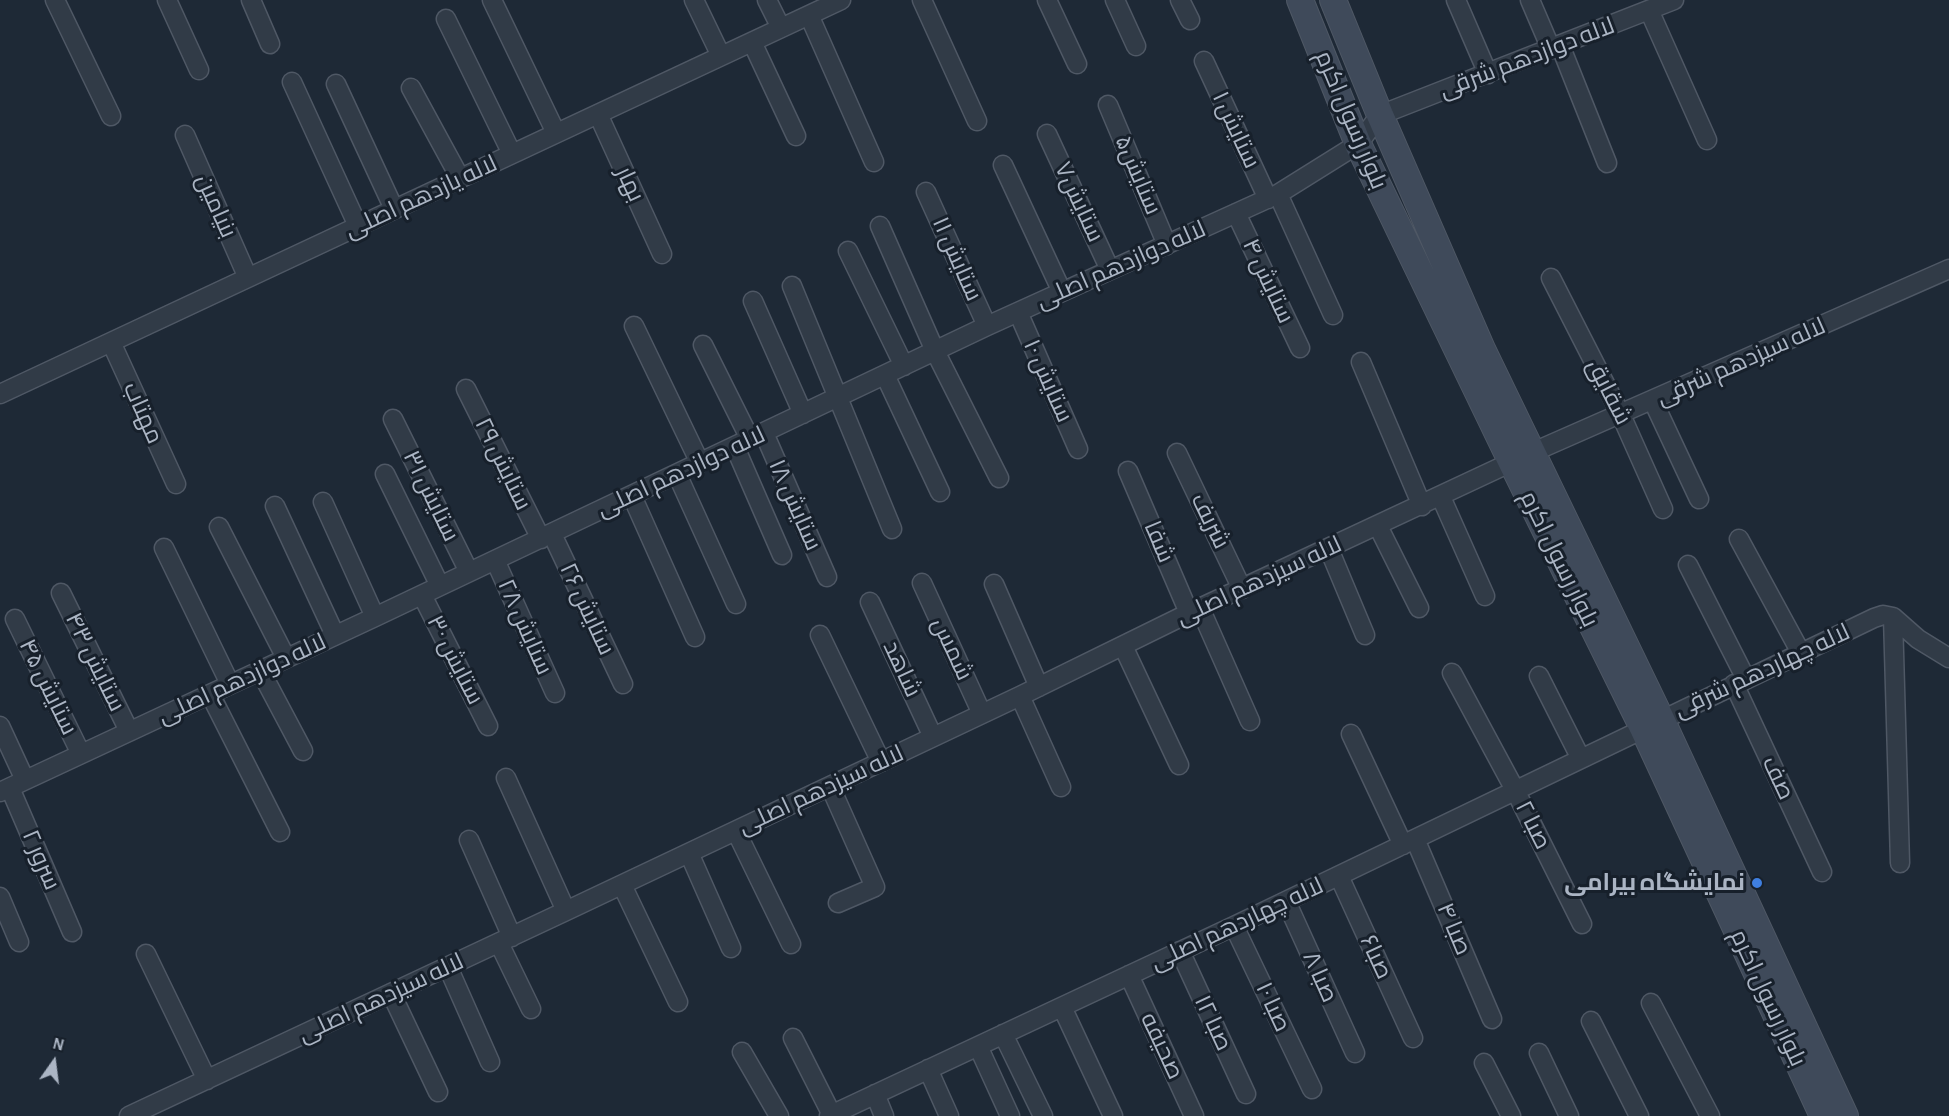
<!DOCTYPE html>
<html>
<head>
<meta charset="utf-8">
<style>
	body { margin:0 }
	#map { position:relative; width:1949px; height:1116px; overflow:hidden; background:#1e2936; font-family:"Alegreya Sans",sans-serif }
	canvas { display:block }
	.north { position:absolute; left:24px; top:1032px; width:60px; height:60px; -webkit-text-stroke:4px #17202b; paint-order:stroke; rotate:14deg; font-size:16px; font-weight:700; line-height:24px; text-align:center; color:#abb5c4 }
	.north::after { content:''; display:block; margin:auto; width:21px; height:27px; background:#abb5c4; clip-path:polygon(50% 0,100% 100%,50% 72%,0 100%) }
</style>
</head>
<body>
<div id="map">
<canvas width="1949" height="1116"></canvas>
<div class="north">N</div>
</div>
<script>
const context = document.querySelector('canvas').getContext('2d');
context.lineJoin = 'round';
function stroke(path, color, width, dash) { context.strokeStyle = color; context.lineWidth = width; context.lineCap = dash ? 'butt' : 'round'; context.setLineDash(dash || []); context.stroke(path); }
function drawText(font, color, halo, rows, align = 'center') {
  context.font = font + ' "Alegreya Sans",Cairo,sans-serif'; context.lineWidth = 6; context.setLineDash([]); context.textBaseline = 'middle'; context.strokeStyle = halo; context.fillStyle = color; for (const [text, x, y, turn = 0] of rows) {
    context.save(); context.translate(x, y); context.rotate((+turn || 0) * Math.PI / 180); context.textAlign = isNaN(turn) ? turn : align; if (halo) context.strokeText(text, 0, 0); context.fillText(text, 0, 0); context.restore();
  }
}
const minor = new Path2D(`
	M55,0L111,116
	M167,0L199,70
	M251,0L270,44
	M492,0L556,133
	M694,0L721,56
	M767,0L781,28
	M922,0L977,121
	M1047,0L1077,64
	M1115,0L1136,46
	M1180,0L1190,20
	M1456,0L1488,74
	M1530,0L1551,49
	M1649,10L1707,140
	M809,15L874,162
	M446,19L512,154
	M752,42L796,136
	M1560,45L1607,163
	M1204,61L1268,199
	M292,82L358,226
	M336,84L394,209
	M411,88L460,178
	M1108,105L1167,245
	M598,114L662,254
	M1047,134L1110,270
	M185,135L248,278
	M1003,165L1062,292
	M926,192L987,326
	M1278,194L1333,315
	M1236,213L1300,348
	M880,226L935,351L999,478
	M848,251L904,366
	M1551,278L1621,415L1663,509
	M792,286L892,529
	M753,301L803,414
	M1018,312L1078,449
	M634,326L700,463
	M111,342L176,484
	M703,345L750,439
	M1361,362L1422,506
	M885,375L940,492
	M466,389L541,539
	M0,394L841,0
	M1653,401L1699,499
	M393,419L469,572
	M764,433L827,577
	M735,447L782,555
	M1177,453L1242,589
	M1128,471L1189,613
	M385,474L440,586
	M677,474L736,604
	M632,496L695,637
	M1441,497L1485,596
	M323,502L375,617
	M275,506L335,635
	M1378,526L1419,608
	M219,527L286,658
	M552,534L623,684
	M1739,539L1801,653
	M164,548L230,684
	M1329,549L1365,635
	M495,560L555,693
	M1688,565L1746,679
	M922,583L982,714
	M994,584L1039,687
	M61,593L129,731
	M422,595L488,726
	M870,602L933,737
	M1200,608L1250,721
	M1893,617L1900,863
	M15,619L81,754
	M820,635L881,762
	M1123,646L1179,765
	M260,670L303,751
	M1452,673L1515,790L1582,924
	M1539,676L1581,759
	M1734,684L1822,872
	M210,694L280,832
	M1020,696L1061,787
	M0,726L25,780
	M1351,734L1403,845
	M506,778L566,911
	M830,786L875,887L838,903
	M10,788L72,932
	M0,792L375,617L987,326L1278,194L1358,144L1380,115L1674,0
	M736,831L791,944
	M1415,839L1492,1019
	M469,840L512,937
	M689,853L731,948
	M1339,876L1413,1038
	M622,885L678,1002
	M0,897L19,942
	M1286,901L1355,1053
	M1234,926L1312,1089
	M499,943L531,1009
	M1180,951L1246,1094
	M146,954L207,1080
	M448,967L490,1062
	M1129,975L1194,1116
	M391,993L438,1092
	M1651,1003L1710,1116
	M1062,1007L1113,1116
	M1591,1021L1639,1116
	M1003,1034L1043,1116
	M793,1038L832,1115
	M978,1046L1010,1116
	M742,1052L779,1116
	M1539,1053L1569,1116
	M1484,1063L1511,1116
	M928,1069L949,1116
	M875,1094L884,1116
	M129,1116L566,911L1020,696L1189,613L1531,453L1949,269
	M829,1116L1234,926L1874,618L1883,615L1893,617L1918,639L1949,658`);
const secondary = new Path2D(`
	M1300,0L1358,144L1512,463L1643,728L1823,1116
	M1333,0L1380,115L1482,349L1661,719L1845,1116`);
const markers = [
	[1757,883,6,"#3f7fe0"]
];
const streetNames = [
	["لاله دوازدهم شرقی",1527,58,-21],
	["بلوار رسول اکرم",1351,120,67],
	["ستایش ۱",1236,130,65],
	["ستایش۵",1138,175,67],
	["بهار",630,184,65],
	["لاله یازدهم اصلی",421,197,-25],
	["ستایش۷",1079,202,65],
	["بنیامین",216,206,66],
	["ستایش ۱۱",957,259,66],
	["لاله دوازدهم اصلی",1121,265,-24],
	["ستایش ۴",1268,281,65],
	["لاله سیزدهم شرقی",1741,362,-24],
	["ستایش ۱۰",1048,381,66],
	["شقایق",1609,392,63],
	["مهتاب",143,413,66],
	["ستایش ۲۹",503,464,64],
	["لاله دوازدهم اصلی",681,472,-25],
	["ستایش ۳۱",431,496,64],
	["ستایش ۱۸",795,505,66],
	["شریف",1210,521,64],
	["شفا",1159,542,67],
	["بلوار رسول اکرم",1559,559,64],
	["لاله سیزدهم اصلی",1259,581,-25],
	["ستایش ۲۶",587,609,65],
	["ستایش ۲۸",525,627,66],
	["شمس",952,649,65],
	["ستایش ۳۰",455,660,63],
	["ستایش ۴۳",95,662,64],
	["شاهد",902,669,65],
	["لاله چهاردهم شرقی",1762,671,-25],
	["لاله دوازدهم اصلی",242,679,-25],
	["ستایش ۴۵",48,687,64],
	["صف",1778,778,65],
	["لاله سیزدهم اصلی",821,790,-25],
	["صبا ۲",1533,825,63],
	["سرور ۲",41,860,67],
	["لاله چهاردهم اصلی",1237,924,-25],
	["صبا ۴",1454,929,67],
	["صبا۶",1376,957,65],
	["صبا ۸",1320,977,66],
	["لاله سیزدهم اصلی",381,998,-25],
	["بلوار رسول اکرم",1768,998,65],
	["صبا ۱۰",1273,1007,65],
	["صبا ۱۲",1213,1023,65],
	["صحیفه",1162,1046,65]
];
const poiNames = [
	["نمایشگاه بیرامی",1745,883]
];
stroke(minor, '#4f5865', 21);
stroke(secondary, '#4f5865', 28);
stroke(minor, '#313b47', 18);
stroke(secondary, '#3f4a5a', 26);
for (const [x, y, r, color] of markers) { const dot = new Path2D(); dot.arc(x, y, r, 0, 2 * Math.PI); context.fillStyle = color; context.fill(dot); stroke(dot, '#17202b', 2); }
drawText('24px', '#abb5c4', '#17202b', streetNames);
drawText('bold 24px', '#abb5c4', '#17202b', poiNames, 'right');
</script>
</body>
</html>
